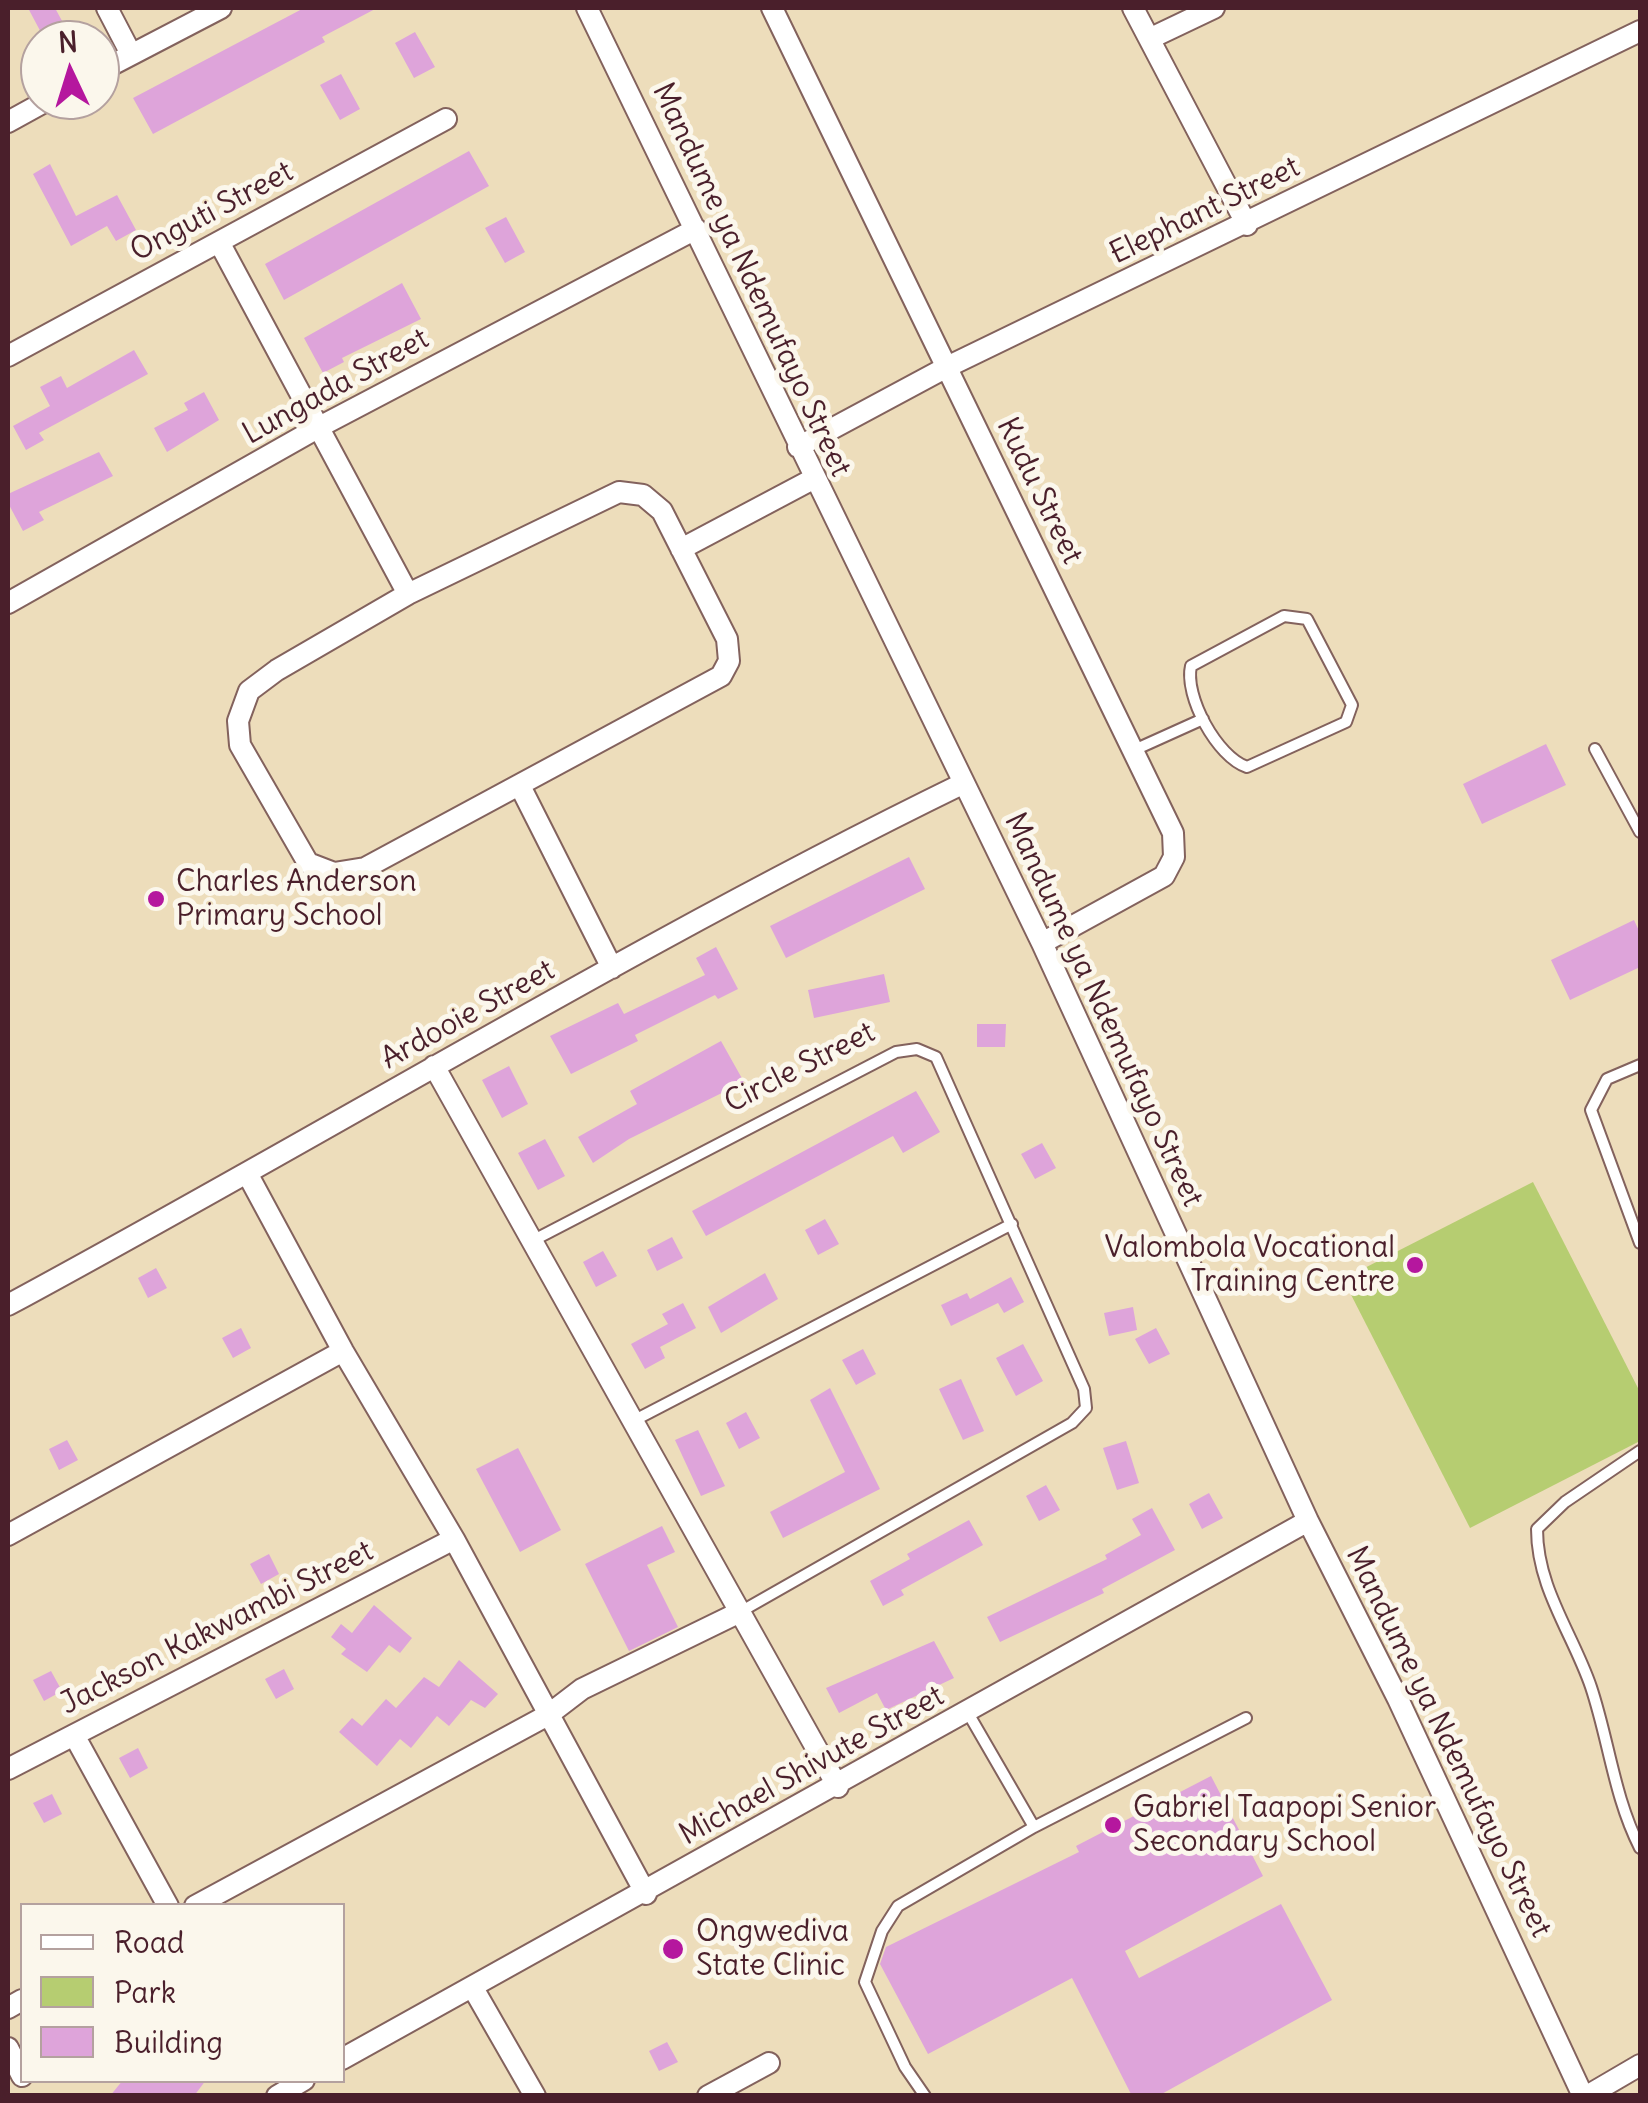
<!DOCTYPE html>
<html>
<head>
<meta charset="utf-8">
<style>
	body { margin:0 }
	#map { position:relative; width:1648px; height:2103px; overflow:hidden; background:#edddbb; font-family:Delius,sans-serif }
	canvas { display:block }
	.frame { position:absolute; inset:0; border:10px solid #4a1f2b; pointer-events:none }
	.legend { position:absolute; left:20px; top:1903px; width:325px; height:180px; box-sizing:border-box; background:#fbf7ec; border:2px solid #b4a19f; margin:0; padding:12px 18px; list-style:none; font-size:30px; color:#4a1f2b }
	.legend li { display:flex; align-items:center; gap:20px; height:50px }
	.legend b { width:50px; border:2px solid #b4a19f }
	.north { position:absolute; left:20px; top:20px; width:100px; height:100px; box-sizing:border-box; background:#fbf7ec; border:2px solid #b4a19f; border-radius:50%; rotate:356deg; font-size:28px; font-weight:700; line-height:40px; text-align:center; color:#4a1f2b }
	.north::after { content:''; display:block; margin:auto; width:35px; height:45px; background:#b5179e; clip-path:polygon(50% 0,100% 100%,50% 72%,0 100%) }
</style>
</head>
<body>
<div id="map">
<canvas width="1648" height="2103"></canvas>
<div class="frame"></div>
<ul class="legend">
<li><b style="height:12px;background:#fff"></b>Road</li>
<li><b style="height:28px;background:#b6cd71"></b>Park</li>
<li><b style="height:28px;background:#dea4da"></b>Building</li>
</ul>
<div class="north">N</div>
</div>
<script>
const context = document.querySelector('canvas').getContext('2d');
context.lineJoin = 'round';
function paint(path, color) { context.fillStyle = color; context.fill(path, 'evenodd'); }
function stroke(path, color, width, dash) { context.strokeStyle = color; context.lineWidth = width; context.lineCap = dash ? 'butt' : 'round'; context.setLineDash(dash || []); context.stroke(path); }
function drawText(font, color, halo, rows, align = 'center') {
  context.font = font + ' Delius,sans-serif'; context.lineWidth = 10; context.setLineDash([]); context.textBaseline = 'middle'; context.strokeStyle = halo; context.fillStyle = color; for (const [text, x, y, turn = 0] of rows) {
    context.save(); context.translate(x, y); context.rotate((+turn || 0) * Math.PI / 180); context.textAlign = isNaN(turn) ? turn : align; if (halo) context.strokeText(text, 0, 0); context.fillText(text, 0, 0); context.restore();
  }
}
const green = new Path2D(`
	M1533,1182L1640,1392V1441L1470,1528L1343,1279Z`);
const building = new Path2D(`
	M28,8H55L67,30L45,40Z
	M304,8H377L322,37L325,42L153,134L133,98Z
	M415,32L435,67L414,78L395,43Z
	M341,74L360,109L340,120L320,85Z
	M469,151L489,186L284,300L265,264Z
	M50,164L76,216L117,195L136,230L116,241L107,226L71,246L33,174Z
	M506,217L525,252L505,263L485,228Z
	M402,283L421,319L342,358L344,362L323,373L304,338Z
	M134,350L148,374L39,433L44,440L26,450L13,426L50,406L40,387L61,376L67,388Z
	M204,392L219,420L167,452L154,428L188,410L184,403Z
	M99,452L113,476L39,512L44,520L23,531L8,503V494Z
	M1546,744L1566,785L1482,824L1463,784Z
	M909,857L925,889L786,958L770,926Z
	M1634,920L1640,933V967L1570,1000L1551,960Z
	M716,947L738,989L718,999L715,995L635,1035L638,1041L571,1074L550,1036L618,1003L624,1014L705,975L696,958Z
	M884,974L890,1002L814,1018L808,990Z
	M977,1024H1006L1005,1047H977Z
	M721,1041L744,1082L629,1139L593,1163L578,1137L637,1104L630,1091Z
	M509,1066L528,1104L502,1118L482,1080Z
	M916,1091L940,1132L903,1153L893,1136L706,1236L692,1211Z
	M545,1139L565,1176L538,1190L518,1153Z
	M1042,1143L1056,1168L1035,1179L1021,1154Z
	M825,1219L839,1244L818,1255L805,1230Z
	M672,1237L683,1258L657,1271L647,1250Z
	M603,1251L617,1276L596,1287L583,1262Z
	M156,1268L167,1288L148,1298L138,1278Z
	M765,1273L778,1299L721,1333L708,1307Z
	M1011,1277L1024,1302L1004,1313L998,1303L951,1326L941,1305L967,1293L970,1299Z
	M683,1303L696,1328L660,1347L665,1358L645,1369L631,1344L668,1324L662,1314Z
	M1133,1307L1137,1330L1109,1336L1104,1313Z
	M241,1328L251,1348L233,1358L222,1338Z
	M1156,1328L1170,1354L1149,1364L1135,1339Z
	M1023,1344L1043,1381L1016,1396L996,1358Z
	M863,1349L876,1374L856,1385L842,1360Z
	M961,1379L984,1431L963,1440L939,1389Z
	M830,1388L880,1489L783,1538L770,1512L845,1472L810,1400Z
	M746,1412L760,1438L739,1449L726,1423Z
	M698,1430L725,1486L701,1496L675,1440Z
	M67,1440L78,1460L59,1470L49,1449Z
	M1126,1441L1139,1483L1117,1490L1103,1448Z
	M518,1448L561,1530L520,1552L476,1469Z
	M1046,1485L1060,1510L1039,1521L1026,1496Z
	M1209,1493L1223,1518L1202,1529L1189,1504Z
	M1152,1508L1175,1550L1102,1589L1104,1593L1000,1642L987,1617L1107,1559L1105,1555L1141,1535L1132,1519Z
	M969,1520L983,1545L901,1590L904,1595L883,1606L870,1581L910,1559L907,1554Z
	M662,1526L675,1552L647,1565L678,1627L629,1651L585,1564Z
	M269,1554L279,1574L261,1584L250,1564Z
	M374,1605L412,1638L400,1653L389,1645L367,1672L341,1654L346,1649L331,1637L341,1624L352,1633Z
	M934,1641L954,1678L886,1710L877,1693L839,1713L826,1688Z
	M459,1660L498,1694L485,1708L471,1700L449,1726L437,1716L411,1748L400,1739L377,1766L339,1732L352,1718L362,1726L386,1699L396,1708L424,1677L439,1687Z
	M284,1669L294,1689L276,1699L265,1679Z
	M51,1671L62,1691L44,1701L33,1680Z
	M138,1748L148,1768L130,1778L119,1758Z
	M1211,1776L1263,1876L1125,1951L1139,1978L1281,1904L1332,2000L1158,2096H1132L1072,1978L928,2054L880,1964L886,1947L1079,1852L1076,1846Z
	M52,1794L62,1814L44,1823L33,1803Z
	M667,2042L678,2062L659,2071L649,2051Z
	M123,2080H206L194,2096H110Z`);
const lane = new Path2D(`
	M1284,616L1307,619L1352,705L1346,722L1247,767C1217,757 1184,696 1191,666Z
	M1595,749L1640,832
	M1132,751L1203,719
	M1640,1065L1607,1079L1591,1110L1640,1243
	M532,1241L896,1052L917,1049L936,1057L1084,1389L1086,1408L1072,1423L740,1612
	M633,1421L1012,1224
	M1640,1451L1565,1502L1537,1529C1537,1588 1573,1634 1591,1687C1609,1741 1614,1797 1640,1848
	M1034,1827L1246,1718
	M925,2096L905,2067L865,1982L882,1931L898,1906L1034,1827L968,1713`);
const street = new Path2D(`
	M107,8L131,54
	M587,8L1042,943L1308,1521L1398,1699L1583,2096
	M772,8L1173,833L1174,857L1164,876L1042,943
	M1133,8L1247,225
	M1151,38L1214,8
	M100,71L221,8
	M8,122L48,100
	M219,242L408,594
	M8,356L446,119
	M798,447L947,367L1640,31
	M619,492L643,495L662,511L727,639L729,661L721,676L365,868L334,873L308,863L240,745L238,721L249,691L277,670L408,594Z
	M681,549L813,479
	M8,603L321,426L696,229
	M520,786L612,968
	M434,1066L838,1787
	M248,1175L343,1351L454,1539L646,1894
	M8,1305C327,1133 636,943 962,784
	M8,1535L343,1351
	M74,1735L168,1906
	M8,1769L454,1539
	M195,1906L548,1715L582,1689L740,1612
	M473,1988L535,2096
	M8,2008L22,2000
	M8,2048L22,2076
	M342,2059L1308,1521
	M277,2096L304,2080
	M708,2096L769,2063
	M1587,2096L1640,2065`);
const markers = [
	[156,899,10,"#b5179e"],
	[1415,1265,10,"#b5179e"],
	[1113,1825,10,"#b5179e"],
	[673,1949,12,"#b5179e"]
];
const streetNames = [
	["Elephant Street",1205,211,-26],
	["Onguti Street",212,212,-28],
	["Mandume ya Ndemufayo Street",751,280,65],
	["Lungada Street",336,387,-29],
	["Kudu Street",1039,491,64],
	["Mandume ya Ndemufayo Street",1103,1010,65],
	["Ardooie Street",468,1015,-29],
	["Circle Street",800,1068,-27],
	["Jackson Kakwambi Street",217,1628,-27],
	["Mandume ya Ndemufayo Street",1448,1742,64],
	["Michael Shivute Street",812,1766,-29]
];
const poiNames = [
	["Charles Anderson",176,882],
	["Primary School",176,916],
	["Valombola Vocational",1395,1248,"right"],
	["Training Centre",1395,1282,"right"],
	["Gabriel Taapopi Senior",1133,1808],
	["Secondary School",1133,1842],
	["Ongwediva",696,1932],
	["State Clinic",696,1966]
];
paint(green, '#b6cd71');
paint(building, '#dea4da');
stroke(lane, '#83625d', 14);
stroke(street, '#83625d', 24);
stroke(lane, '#fff', 10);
stroke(street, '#fff', 20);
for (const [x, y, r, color] of markers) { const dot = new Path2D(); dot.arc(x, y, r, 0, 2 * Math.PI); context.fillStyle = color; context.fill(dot); stroke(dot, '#fbf7ec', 4); }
drawText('30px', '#4a1f2b', '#fbf7ec', streetNames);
drawText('30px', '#4a1f2b', '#fbf7ec', poiNames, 'left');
</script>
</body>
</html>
